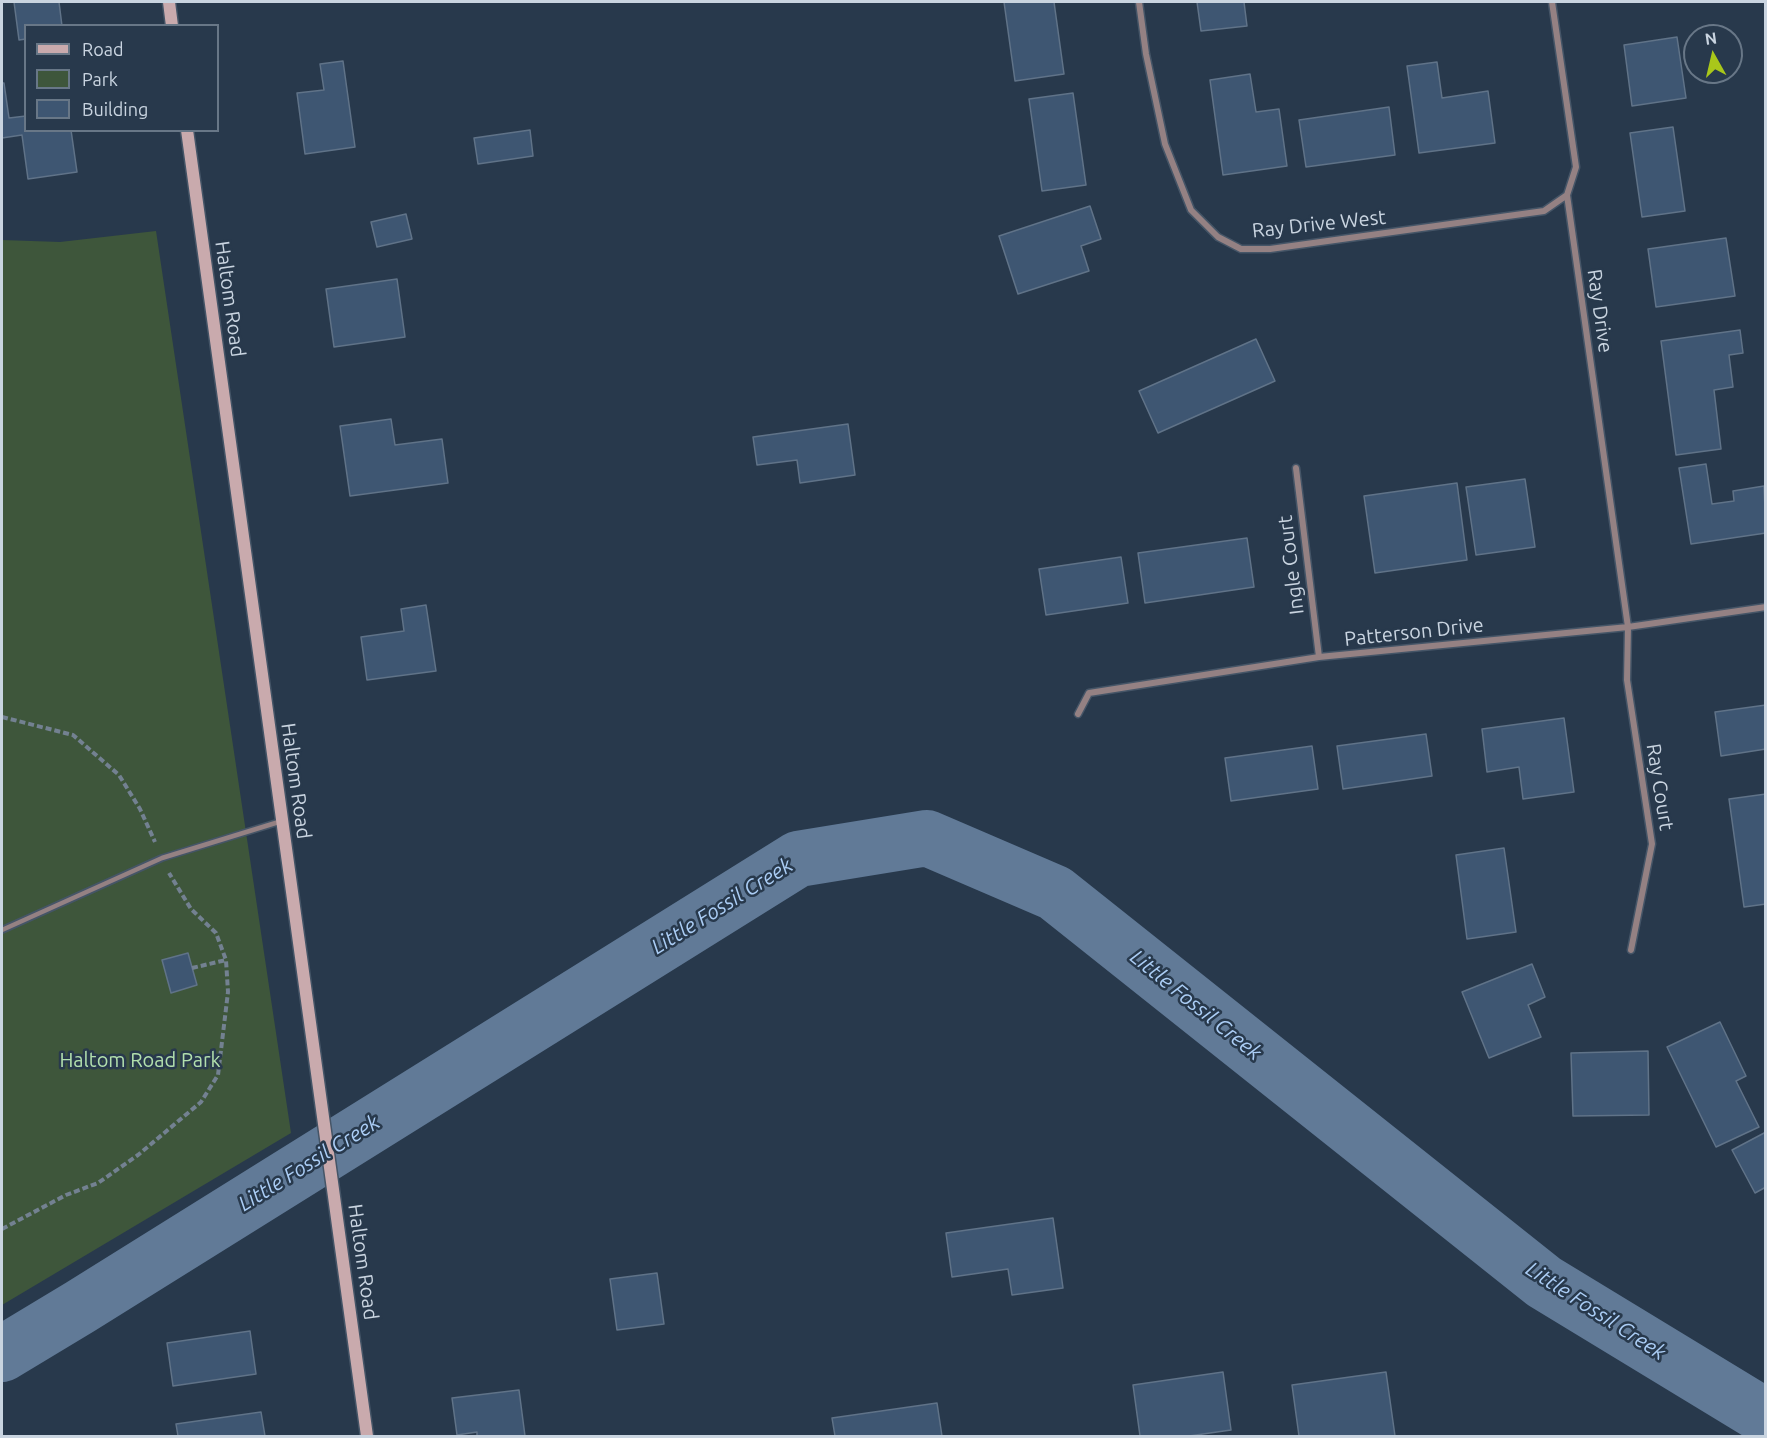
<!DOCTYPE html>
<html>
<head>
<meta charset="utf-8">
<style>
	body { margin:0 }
	#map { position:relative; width:1767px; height:1438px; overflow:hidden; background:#28394c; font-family:Ubuntu,sans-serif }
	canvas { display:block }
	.frame { position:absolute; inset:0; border:3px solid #c9d4e0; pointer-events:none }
	.legend { position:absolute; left:24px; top:24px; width:195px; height:108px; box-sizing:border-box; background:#28394c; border:2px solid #687787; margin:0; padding:8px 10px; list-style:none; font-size:18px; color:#c9d4e0 }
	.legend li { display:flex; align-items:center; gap:12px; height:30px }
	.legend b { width:30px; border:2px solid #687787 }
	.north { position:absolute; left:1683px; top:24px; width:60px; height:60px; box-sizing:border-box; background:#28394c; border:2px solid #687787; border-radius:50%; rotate:352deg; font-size:16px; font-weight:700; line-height:24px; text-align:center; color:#c9d4e0 }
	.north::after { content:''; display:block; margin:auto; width:21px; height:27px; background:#a9c71a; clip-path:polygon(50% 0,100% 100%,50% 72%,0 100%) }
</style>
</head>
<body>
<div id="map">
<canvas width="1767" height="1438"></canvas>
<div class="frame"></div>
<ul class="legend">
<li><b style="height:8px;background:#c9aaad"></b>Road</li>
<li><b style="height:16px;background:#3e563b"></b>Park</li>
<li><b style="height:16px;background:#3e5672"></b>Building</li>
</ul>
<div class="north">N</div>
</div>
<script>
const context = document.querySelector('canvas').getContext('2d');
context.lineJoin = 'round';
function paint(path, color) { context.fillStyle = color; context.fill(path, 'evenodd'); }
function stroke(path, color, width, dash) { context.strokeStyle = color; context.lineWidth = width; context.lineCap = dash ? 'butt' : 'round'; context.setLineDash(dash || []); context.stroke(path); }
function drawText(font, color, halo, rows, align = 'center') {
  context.font = font + ' Ubuntu,sans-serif'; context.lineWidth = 5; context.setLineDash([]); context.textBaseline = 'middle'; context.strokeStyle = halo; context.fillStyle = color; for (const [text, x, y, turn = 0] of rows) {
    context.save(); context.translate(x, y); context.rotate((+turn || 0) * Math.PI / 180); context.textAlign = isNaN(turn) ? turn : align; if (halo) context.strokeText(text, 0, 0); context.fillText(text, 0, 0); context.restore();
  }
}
const green = new Path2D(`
	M156,231L291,1133L2,1305V240L60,242Z`);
const river = new Path2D(`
	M2,1354L80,1307L798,859L927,838L1055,893L1544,1282L1766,1417`);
const building = new Path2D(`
	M14,2H59L62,26H26V39L19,40Z
	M1004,2H1054L1064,74L1015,81Z
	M1197,2H1244L1247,26L1201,31Z
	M1677,37L1686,98L1632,106L1624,45Z
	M343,61L355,147L305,154L297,93L324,90L320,64Z
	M1437,62L1442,98L1488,91L1495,143L1419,153L1407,66Z
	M1250,74L1256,112L1279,109L1287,166L1223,175L1210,80Z
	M2,83H4L9,118L26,116V130H71L77,172L28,179L22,135L2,138Z
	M1073,93L1086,185L1042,191L1029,99Z
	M1389,107L1395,155L1306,167L1299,120Z
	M1673,127L1685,211L1642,217L1630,133Z
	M530,130L533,156L478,164L474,138Z
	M1090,206L1101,239L1081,246L1089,271L1018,294L999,236Z
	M406,214L412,239L377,247L371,222Z
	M1726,238L1735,296L1656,307L1648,249Z
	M397,279L405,337L334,347L326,289Z
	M1740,330L1743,353L1729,355L1733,387L1714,390L1721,449L1676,455L1661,341Z
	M1256,339L1275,381L1158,433L1139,391Z
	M391,419L395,445L442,439L448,483L350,496L340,426Z
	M848,424L855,475L800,483L797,460L757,465L753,437Z
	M1706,464L1712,504L1734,501L1733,491L1764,486L1766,533L1691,544L1679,468Z
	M1525,479L1535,547L1476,555L1466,487Z
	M1457,483L1467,560L1375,573L1364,496Z
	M1247,538L1254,587L1145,603L1138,553Z
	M1121,557L1128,603L1046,615L1039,569Z
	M426,605L436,671L367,680L361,637L404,631L401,609Z
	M1766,705V749L1721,756L1715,712Z
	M1564,718L1574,792L1523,799L1519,767L1487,772L1482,729Z
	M1426,734L1432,776L1343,789L1337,746Z
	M1312,746L1318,789L1231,801L1225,758Z
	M1766,794V904L1744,907L1729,799Z
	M1504,848L1516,932L1467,939L1456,855Z
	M188,953L197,985L171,993L162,960Z
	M1532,964L1545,997L1528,1005L1541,1037L1489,1058L1462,992Z
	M1720,1022L1746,1076L1736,1081L1759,1127L1716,1147L1667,1047Z
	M1648,1051L1649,1115L1573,1116L1571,1053Z
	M1766,1132V1187L1755,1193L1732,1150Z
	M1053,1218L1063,1288L1012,1295L1008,1269L952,1277L946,1233Z
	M657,1273L664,1324L617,1330L610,1279Z
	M250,1331L256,1374L173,1386L167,1343Z
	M1223,1372L1231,1430L1189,1436H1140L1133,1385Z
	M1386,1372L1395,1436H1299L1292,1385Z
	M519,1390L525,1436H477V1432L457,1435L452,1398Z
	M937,1403L942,1436H835L832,1418Z
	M261,1412L265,1436H178L176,1424Z`);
const path = new Path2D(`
	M2,717L73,735L119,775L140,809L155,842
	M192,968L226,960
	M2,1229L66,1195L98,1183L138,1155L201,1102L218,1075L228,992L226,960L216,933L191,909L169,873`);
const service = new Path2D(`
	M2,930L162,858L282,821`);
const minor = new Path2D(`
	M1139,2L1146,54L1165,144L1191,210L1218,237L1241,249H1270L1544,211L1567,195
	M1552,2L1576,167L1567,195L1628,627L1627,680L1652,844L1631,950
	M1296,468L1319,657
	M1078,714L1089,693L1319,657L1628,627L1766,607`);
const secondary = new Path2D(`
	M169,2L172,26
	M187,130L367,1436`);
const streetNames = [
	["Ray Drive West",1319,224,-6],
	["Haltom Road",230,299,82],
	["Ray Drive",1600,311,82],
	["Ingle Court",1291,565,-97],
	["Patterson Drive",1414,632,-6],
	["Haltom Road",296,781,82],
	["Ray Court",1660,787,81],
	["Haltom Road",363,1262,82]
];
const parkNames = [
	["Haltom Road Park",140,1060]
];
const waterNames = [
	["Little Fossil Creek",722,906,-32],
	["Little Fossil Creek",1196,1005,39],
	["Little Fossil Creek",309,1163,-32],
	["Little Fossil Creek",1596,1311,33]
];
paint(green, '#3e563b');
stroke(river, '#617a97', 56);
paint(building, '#3e5672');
stroke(building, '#607388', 1.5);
stroke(service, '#455567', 8);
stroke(minor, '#455567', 9);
stroke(secondary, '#455567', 15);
stroke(path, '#738191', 4, [6, 3]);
stroke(service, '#948183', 4.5);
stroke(minor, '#948183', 6);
stroke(secondary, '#c9aaad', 12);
drawText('20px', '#c9d4e0', '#28394c', streetNames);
drawText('20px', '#b2dfad', '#28394c', parkNames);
drawText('italic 21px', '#abcdf5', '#28394c', waterNames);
</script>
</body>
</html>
